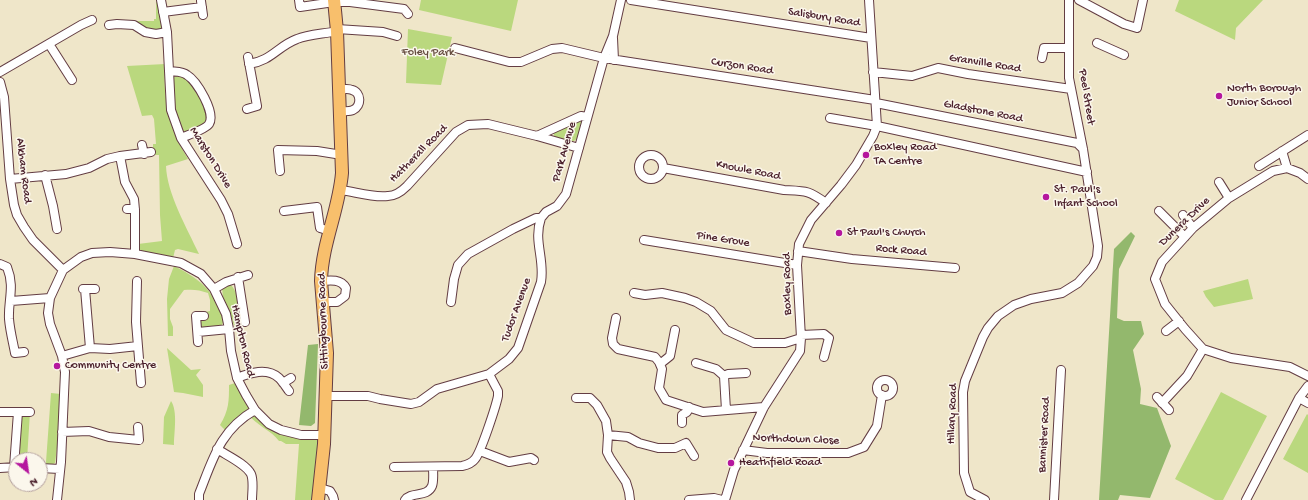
<!DOCTYPE html>
<html>
<head>
<meta charset="utf-8">
<style>
	body { margin:0 }
	#map { position:relative; width:1308px; height:500px; overflow:hidden; background:#efe6c9; font-family:"Gochi Hand",sans-serif }
	canvas { display:block }
	.north { position:absolute; left:8px; top:452px; width:40px; height:40px; box-sizing:border-box; background:#fbf7ec; border:1px solid #b4a19f; border-radius:50%; rotate:150deg; font-size:11px; font-weight:700; line-height:16px; text-align:center; color:#4a1f2b }
	.north::after { content:''; display:block; margin:auto; width:14px; height:18px; background:#b5179e; clip-path:polygon(50% 0,100% 100%,50% 72%,0 100%) }
</style>
</head>
<body>
<div id="map">
<canvas width="1308" height="500"></canvas>
<div class="north">N</div>
</div>
<script>
const context = document.querySelector('canvas').getContext('2d');
context.lineJoin = 'round';
function paint(path, color) { context.fillStyle = color; context.fill(path, 'evenodd'); }
function stroke(path, color, width, dash) { context.strokeStyle = color; context.lineWidth = width; context.lineCap = dash ? 'butt' : 'round'; context.setLineDash(dash || []); context.stroke(path); }
function drawText(font, color, halo, rows, align = 'center') {
  context.font = font + ' "Gochi Hand",sans-serif'; context.lineWidth = 3; context.setLineDash([]); context.textBaseline = 'middle'; context.strokeStyle = halo; context.fillStyle = color; for (const [text, x, y, turn = 0] of rows) {
    context.save(); context.translate(x, y); context.rotate((+turn || 0) * Math.PI / 180); context.textAlign = isNaN(turn) ? turn : align; if (halo) context.strokeText(text, 0, 0); context.fillText(text, 0, 0); context.restore();
  }
}
const green = new Path2D(`
	M421,0H518L511,31L419,10Z
	M1179,0H1263L1236,28L1235,40L1175,11Z
	M156,2L159,3C160,10 167,31 156,32C150,32 141,26 135,24V21H154V19H156Z
	M408,29L452,37L441,85L406,83Z
	M165,64C165,75 164,87 166,98C168,119 177,141 188,159L166,166C167,194 187,228 199,254L178,249L175,250L173,258L138,251V244L162,241L160,215L159,155H153V144H156L154,119L152,115L142,116L127,66Z
	M186,74L192,80L210,121L190,131H183L174,109L173,77Z
	M579,119L584,124C577,144 575,144 555,138L553,132Z
	M174,266C196,277 209,286 220,309C223,315 226,320 221,326L200,328V320L205,318V312L210,311V300L208,293C200,290 193,289 184,290L170,309V319L173,327V336H168L167,299L169,279Z
	M1248,279L1253,299L1214,307L1206,297L1203,291Z
	M230,284C238,291 239,305 241,315L235,317L238,328L235,329L229,310L223,298L222,287Z
	M167,348L191,370L201,369L196,375L203,385V397L183,393L174,392Z
	M238,382L246,395L274,427L325,435L318,500H295L299,444H286L281,441H279C272,431 256,425 248,414L227,432L220,425C229,410 229,401 229,385Z
	M1221,392L1267,416L1223,500H1215L1175,479Z
	M51,393L61,394L59,433L55,463L49,466L46,465V462Z
	M171,401C178,411 174,433 174,445L163,444L164,417Z
	M18,412H30L27,460H16Z
	M1307,414L1308,415V473L1283,459Z`);
const forest = new Path2D(`
	M1131,232L1135,236L1119,269L1117,318L1124,321H1141L1144,334L1133,350L1141,389L1140,404L1157,408L1171,446L1150,498L1120,495L1118,500H1099L1114,249Z
	M318,344L315,423L311,426L299,425L308,345Z`);
const minor = new Path2D(`
	M161,0L167,32L171,110L181,138L221,200L228,214L237,244
	M299,0L300,7L334,2H350L404,9L408,14
	M631,0L871,38
	M1079,0L1124,24L1137,28L1143,0
	M201,1L203,15
	M163,12L202,7
	M109,25L117,24L134,25L145,32L156,34L167,32
	M337,29L383,32L397,36
	M613,38L614,60
	M1097,43L1124,55
	M49,44L72,80
	M455,48L509,62H521L552,49L562,48L604,58L875,100
	M1042,58L1044,48H1069
	M249,64C271,61 278,46 297,39C309,34 324,34 337,31
	M169,71C175,72 182,71 187,75C197,81 216,113 209,124C206,129 188,135 181,138
	M0,72L81,25L92,20
	M873,72L912,76L938,68L968,74L1071,89
	M0,82L4,97L10,179L14,205L17,215L24,227L33,240L63,270
	M338,90C343,89 348,88 352,90C361,92 362,106 353,110C349,112 344,111 339,111
	M876,103L1077,143L1083,149
	M247,109L257,106L248,57
	M830,118L877,126L1087,172
	M537,136L579,148
	M142,145L144,154
	M1282,151L1287,168
	M639 167a12 12 0 1 1 24 0a12 12 0 1 1-24 0Z
	M120,156L125,182L134,199L135,210V254
	M1259,166L1308,135
	M663,168L784,190C806,191 808,190 826,203
	M280,171L278,150L317,151L342,155
	M45,175L53,206L57,229
	M10,179L66,174L89,168L107,159L120,156L151,152
	M1308,179L1300,173L1287,168L1273,171L1229,198L1193,228L1162,262L1155,279L1165,304L1185,329L1203,349L1231,358L1290,367L1308,376
	M1219,182L1229,198
	M341,190C356,192 373,198 388,196C395,196 402,191 407,186L456,132L468,125L488,124L537,136L581,116L587,117
	M127,209H135
	M284,211L317,207L320,228L330,231
	M1159,211L1185,237
	M1183,215L1193,228
	M644,240L797,265
	M798,251L852,259L955,268
	M0,264L7,267C15,287 8,300 9,319C10,331 13,342 15,353L24,352
	M238,277L245,322
	M137,281L136,322L141,383
	M321,281C331,280 341,279 346,288L345,296L337,302H323
	M83,289H95
	M85,289L90,348
	M214,289L226,282L248,275
	M634,293L645,295L662,293L685,298L696,302L711,311L726,330L754,343H785L801,338
	M11,301L50,298
	M451,302L454,279L458,265L468,254L513,229L536,218H541L546,212L557,206L566,194L604,58L613,36L621,0
	M616,318L612,338L613,344L618,349L655,357L659,362L662,369L659,388L666,400L703,412L764,407
	M1166,331L1179,321
	M198,332L229,329
	M801,335L824,334L829,338L824,357
	M198,342L196,316H204
	M62,356L90,348L110,349L138,346
	M696,363L716,369L724,376
	M660,364L670,356L675,330
	M237,378C250,373 267,367 279,378C283,382 286,387 289,391
	M877 388a8 8 0 1 1 16 0a8 8 0 1 1-16 0Z
	M283,383L291,378
	M326,396H368L380,399L411,404L419,402L437,389L489,374L509,359L518,348L541,282C545,259 533,241 541,218
	M1157,397L1169,410
	M576,398H590L597,405L606,421L608,435
	M1299,398L1308,403
	M1162,403L1187,376L1203,349
	M726,410L724,376L728,374L746,373
	M0,412H30
	M682,423V415L687,412L689,407
	M62,432L89,431L109,437L139,440L138,427
	M217,449C226,455 246,464 251,474C254,481 252,492 252,500
	M743,450L767,453H848L864,447L877,426L882,395
	M480,451L509,462L531,458L534,460
	M14,467L18,412
	M394,467L462,466C467,465 472,463 475,459C481,452 496,406 498,396V391L489,374
	M0,468L16,467
	M40,468L60,469
	M320,488L330,491L333,496L334,500
	M57,500L61,462L65,372L62,356L50,324L48,313L50,298L63,270L81,257L92,253L110,252L135,254L181,263L201,274L214,289L226,314L229,329L231,351L237,378L246,395L255,410L269,424L281,430L301,435H325
	M199,500V494C213,459 220,430 255,410
	M405,500C411,491 427,498 432,486C434,481 433,473 433,467
	M630,500L629,492L626,482L610,458L607,452L608,435L628,437L639,443L658,448H675L686,443L694,456
	M689,500L714,498L722,500
	M725,500L734,470L764,407L800,351L801,338L797,265L799,244L811,220L841,185L856,165L873,136L877,126L869,0
	M985,500L970,492L964,473L963,392L965,381L983,337L988,328L998,316L1014,305L1031,299L1062,293L1078,283L1093,266L1097,257L1098,246L1083,149L1069,78V0
	M1054,500L1061,370
	M1246,500L1299,398L1308,386`);
const highway = new Path2D(`
	M318,500L324,444L327,353L321,281C322,243 339,210 342,173L337,31L334,0`);
const markers = [
	[1219,96,4,"#b5179e"],
	[866,155,4,"#b5179e"],
	[1046,197,4,"#b5179e"],
	[839,233,4,"#b5179e"],
	[57,366,4,"#b5179e"],
	[731,463,4,"#b5179e"]
];
const streetNames = [
	["Salisbury Road",824,18,9],
	["Granville Road",985,64,9],
	["Curzon Road",742,67,9],
	["Peel Street",1086,97,81],
	["Gladstone Road",983,112,11],
	["Park Avenue",565,152,-74],
	["Hatherall Road",419,154,-45],
	["Marston Drive",210,158,58],
	["Alkham Road",23,171,83],
	["Knowle Road",748,171,11],
	["Dunera Drive",1185,222,-44],
	["Pine Grove",723,240,9],
	["Rock Road",901,251,5],
	["Boxley Road",788,284,-91],
	["Tudor Avenue",517,310,-70],
	["Sittingbourne Road",324,321,-92],
	["Hampton Road",242,341,77],
	["Hillary Road",953,414,-88],
	["Bannister Road",1045,435,-87],
	["Northdown Close",796,440,2]
];
const parkNames = [
	["Foley Park",428,53]
];
const poiNames = [
	["North Borough",1227,89],
	["Junior School",1227,103],
	["Boxley Road",874,148],
	["TA Centre",874,162],
	["St. Paul's",1054,190],
	["Infant School",1054,204],
	["St Paul's Church",847,233],
	["Community Centre",65,366],
	["Heathfield Road",739,463]
];
paint(green, '#bad87e');
paint(forest, '#93b86d');
stroke(minor, '#633d43', 10);
stroke(highway, '#633d43', 14);
stroke(minor, '#fff', 8);
stroke(highway, '#f8bf6c', 12);
for (const [x, y, r, color] of markers) { const dot = new Path2D(); dot.arc(x, y, r, 0, 2 * Math.PI); context.fillStyle = color; context.fill(dot); stroke(dot, '#fbf7ec', 1.5); }
drawText('12px', '#4a1f2b', '#fbf7ec', streetNames);
drawText('12px', '#664d40', '#fbf7ec', parkNames);
drawText('12px', '#4a1f2b', '#fbf7ec', poiNames, 'left');
</script>
</body>
</html>
